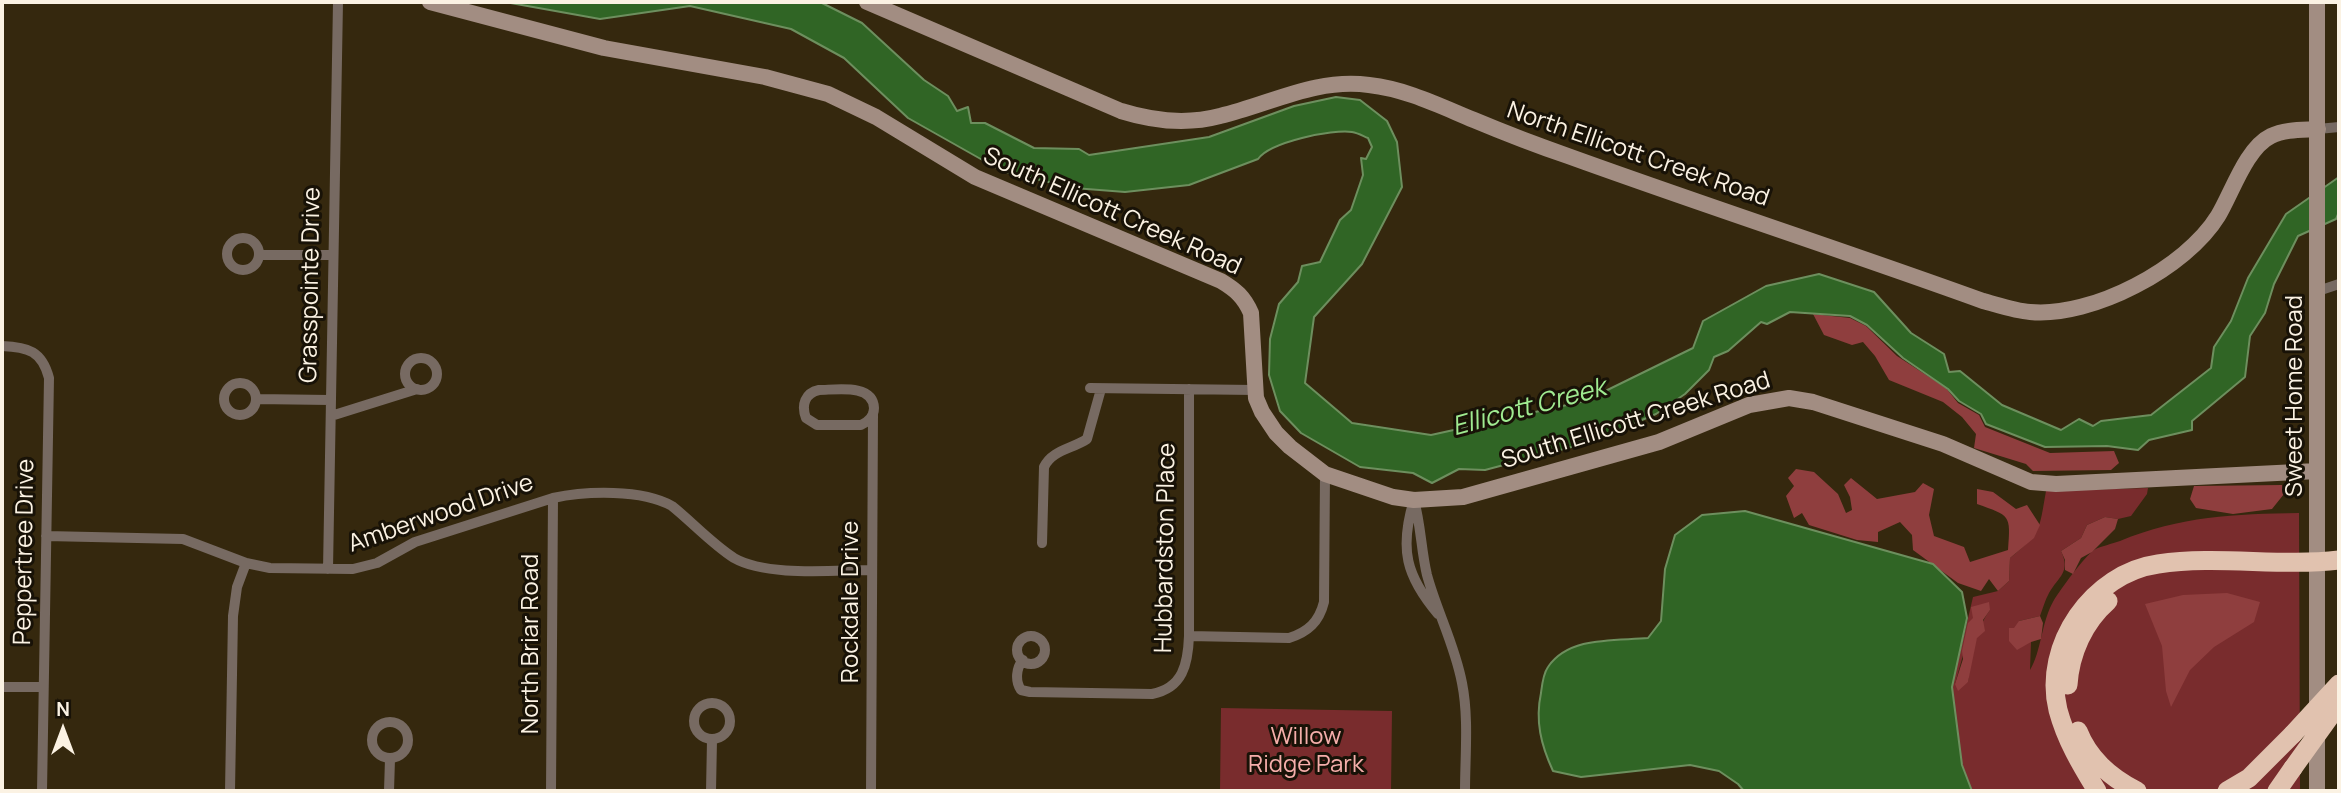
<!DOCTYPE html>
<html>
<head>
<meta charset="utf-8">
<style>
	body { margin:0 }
	#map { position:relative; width:2341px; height:793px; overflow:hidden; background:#35280e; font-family:Manrope,sans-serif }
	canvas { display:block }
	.frame { position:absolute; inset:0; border:4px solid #fbf2e3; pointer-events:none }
	.north { position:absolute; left:28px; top:695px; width:70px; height:70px; -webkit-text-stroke:5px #181207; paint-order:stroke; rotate:0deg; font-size:19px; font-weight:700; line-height:28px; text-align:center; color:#fbf2e3 }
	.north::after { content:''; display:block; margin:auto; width:24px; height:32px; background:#fbf2e3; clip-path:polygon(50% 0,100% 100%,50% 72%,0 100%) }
</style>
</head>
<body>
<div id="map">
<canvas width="2341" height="793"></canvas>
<div class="frame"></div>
<div class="north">N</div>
</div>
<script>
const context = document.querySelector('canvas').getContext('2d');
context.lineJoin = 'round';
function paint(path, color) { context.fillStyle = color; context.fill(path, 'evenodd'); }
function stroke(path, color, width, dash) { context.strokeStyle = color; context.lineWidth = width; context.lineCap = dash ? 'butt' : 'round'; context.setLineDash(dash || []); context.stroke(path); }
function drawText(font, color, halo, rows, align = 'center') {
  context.font = font + ' Manrope,sans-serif'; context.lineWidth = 6; context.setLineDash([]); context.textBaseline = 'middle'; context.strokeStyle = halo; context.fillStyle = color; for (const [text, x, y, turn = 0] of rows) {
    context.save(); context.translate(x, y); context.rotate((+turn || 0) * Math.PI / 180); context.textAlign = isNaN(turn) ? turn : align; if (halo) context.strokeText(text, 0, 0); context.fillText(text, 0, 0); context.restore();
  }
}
const green = new Path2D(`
	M2337,475H2339V791H2337Z
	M2148,488L2147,494L2131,516L2118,519L2105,517L2087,525L2081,538L2061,551C2071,572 2059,576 2049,593C2045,600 2043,608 2040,616L2019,621L2031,642L2030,670C2042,650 2041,622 2054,600C2061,589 2084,557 2094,550C2101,546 2112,544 2120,541C2180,516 2235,514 2299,513L2300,791H1972L1962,765L1952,687L1973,597L1998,591L2009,581L2010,558C2042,532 2039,530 2046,491ZM1990,610C1975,630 1972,657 1968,682L1955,684L1973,619Z
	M1221,708L1392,711L1391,791H1220Z`);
const forest = new Path2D(`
	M1813,314L1850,318L1866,326L1897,356L1946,388L1958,403L1979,415L1985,427L2050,453L2114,451L2119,463L2111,470L2033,471L2026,464L1974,448L1976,434L1962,417L1943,402L1889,380L1875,356L1863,342L1852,345L1824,335Z
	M1796,469L1814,472L1838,494L1846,513L1852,510L1850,497L1844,485L1851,478L1877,499L1915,492L1923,483L1934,489L1929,515L1934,536L1964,547L1970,562L2008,550C2011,514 2010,516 1977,504V489L1993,492L2016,509L2027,505L2040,525L2034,538L2010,558L2009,581L1998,591L1989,579L1981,591L1958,583L1913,550L1912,535L1900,522L1878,532V542L1857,540L1809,525L1802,513L1794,518L1786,496L1794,486L1788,478Z
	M2282,485L2284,494L2272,509L2233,514L2196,508L2190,499L2194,486Z
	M2105,517L2118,519L2115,529L2092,552L2081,558L2073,574L2065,570V560L2061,551L2081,538L2087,525Z
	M2227,593L2260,602L2254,622L2214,647L2190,670L2171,707L2166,691L2162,646L2145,604L2183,595Z
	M1989,602L1990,610L1983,620L1985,631L1977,638L1968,682L1958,691L1955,684L1963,659L1962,651L1968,623L1973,618L1971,607Z
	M2040,616L2043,623L2041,639L2031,642L2017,650L2009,641V628H2014L2019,621Z`);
const water = new Path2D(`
	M505,2H820L862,23L924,80L948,96L957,111L968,107L971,123H985L1034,148L1079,149L1089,155L1209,137L1294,106L1336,97L1360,100L1387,121L1397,142L1402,187L1362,264L1314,317L1305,383L1352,423L1431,435L1585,401L1693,348L1703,321L1766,286L1819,274L1874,292L1911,333L1944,354L1949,372L1960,371L2002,405L2061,430L2079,419L2093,426L2101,421L2151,415L2211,368L2214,347L2231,321L2248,278L2286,214L2339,177V212L2336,219L2298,236L2274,284L2265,313L2250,336L2245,377L2192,421V430L2149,440L2138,450L2107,446L2045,447L1986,424L1981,414L1959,401L1948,389L1903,358L1867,325L1850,316L1790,312L1767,324L1761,322L1728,351L1714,357L1709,370L1685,394L1656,414L1590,442L1485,470L1459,469L1432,483L1413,473L1360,467L1301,433L1280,411L1269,375L1270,339L1279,304L1298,282L1302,266L1320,262L1340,220L1351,210L1363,175L1361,158L1366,159L1372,147L1368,138C1363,136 1358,133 1352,132C1332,129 1270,142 1258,159L1189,185L1125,192L1074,188L1002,171L908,118L844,58L791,29L690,6L600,19Z
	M1745,511L1933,564L1962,592L1967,618L1952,687L1962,765L1972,791H1744L1738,784L1719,771L1690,765L1581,777L1553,771C1541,745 1535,721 1541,693C1542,685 1543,674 1548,667C1569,636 1615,641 1648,638L1661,621L1665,569L1675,535L1702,515Z`);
const street = new Path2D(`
	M2318,129L2339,127
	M227 254a16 16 0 1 1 32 0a16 16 0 1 1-32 0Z
	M259,255H333
	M2318,291L2339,284
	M2,346C28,347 42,351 49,378L42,791
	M405 374a16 16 0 1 1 32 0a16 16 0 1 1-32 0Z
	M224 399a16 16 0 1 1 32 0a16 16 0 1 1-32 0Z
	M1090,388L1255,390
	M819,390C835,390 873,383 874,408C874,416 868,422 861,425H817L806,418C801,405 805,393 819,390Z
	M256,399L330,400
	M331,416L417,389
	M46,536L183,539L246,563L270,568L353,569L377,563L415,542L553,498C586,491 642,489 672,506C692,522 712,544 734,558C767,577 833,570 872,570
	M1042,543L1044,467C1052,450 1072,449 1087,439L1101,389
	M328,569L338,2
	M1438,614C1406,576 1399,549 1414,500C1421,525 1421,550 1427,575C1437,612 1455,645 1462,683C1469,718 1465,756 1465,791
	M1189,636L1289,638C1308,632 1319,622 1324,602L1325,474
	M1017 650a14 14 0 1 1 28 0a14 14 0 1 1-28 0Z
	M1023,660C1016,668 1015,681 1021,690L1030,692L1152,694C1183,688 1188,664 1189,636V389
	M2,687H43
	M694 721a18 18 0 1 1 36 0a18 18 0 1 1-36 0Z
	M372 740a18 18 0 1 1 36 0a18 18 0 1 1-36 0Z
	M230,791L233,616L237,587L246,563
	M389,791L390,759
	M551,791L553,498
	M711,791L712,740
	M871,791L873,413`);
const secondary = new Path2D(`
	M430,2L604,48L765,77L828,94L876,117L975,177L1221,281C1236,290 1244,297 1251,313L1256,398L1262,412L1276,433L1290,447L1325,474L1393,497L1414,500L1463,497L1659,442L1749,405L1789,398L1813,402L1943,444L2031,482L2056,484L2317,471
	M867,2L1121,111C1153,121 1186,125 1220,116C1271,104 1315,78 1369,85C1406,89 1440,106 1474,120C1505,133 1536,145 1568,156C1706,206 1845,251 1983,301C1998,305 2015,311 2030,312C2092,318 2186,268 2218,216C2232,193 2246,148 2271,136C2285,129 2303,130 2318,129
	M2317,2V791`);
const highway = new Path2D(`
	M2068,685C2070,653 2084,622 2108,601
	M2078,731C2089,759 2111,778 2137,791
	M2097,791C2081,765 2066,740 2058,710C2042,645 2093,573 2158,564C2218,555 2279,567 2339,560
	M2227,791L2249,778L2293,734
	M2277,791L2293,768`);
const highwayBridge = new Path2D(`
	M2293,734L2339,684
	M2293,768L2339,704`);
const streetNames = [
	["North Ellicott Creek Road",1638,155,19],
	["South Ellicott Creek Road",1112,212,24],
	["Grasspointe Drive",311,285,-89],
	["Sweet Home Road",2295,396,-90],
	["South Ellicott Creek Road",1636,421,-17],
	["Amberwood Drive",441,514,-19],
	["Hubbardston Place",1166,548,-89],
	["Peppertree Drive",25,552,-89],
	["Rockdale Drive",851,602,-90],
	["North Briar Road",531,644,-90]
];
const parkNames = [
	["Willow",1306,737],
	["Ridge Park",1306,765]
];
const waterNames = [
	["Ellicott Creek",1529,408,-15]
];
paint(green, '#792c2d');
paint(forest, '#8f3e3e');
paint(water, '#306525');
stroke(water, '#6d8f5e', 2);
stroke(street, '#776a62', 10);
stroke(secondary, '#a28d82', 16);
stroke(highway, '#e1c2af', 19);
stroke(highwayBridge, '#e1c2af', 19);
drawText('24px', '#fbf2e3', '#181207', streetNames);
drawText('24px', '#f5aeaa', '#181207', parkNames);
drawText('italic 26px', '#a0eb91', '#181207', waterNames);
</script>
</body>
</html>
